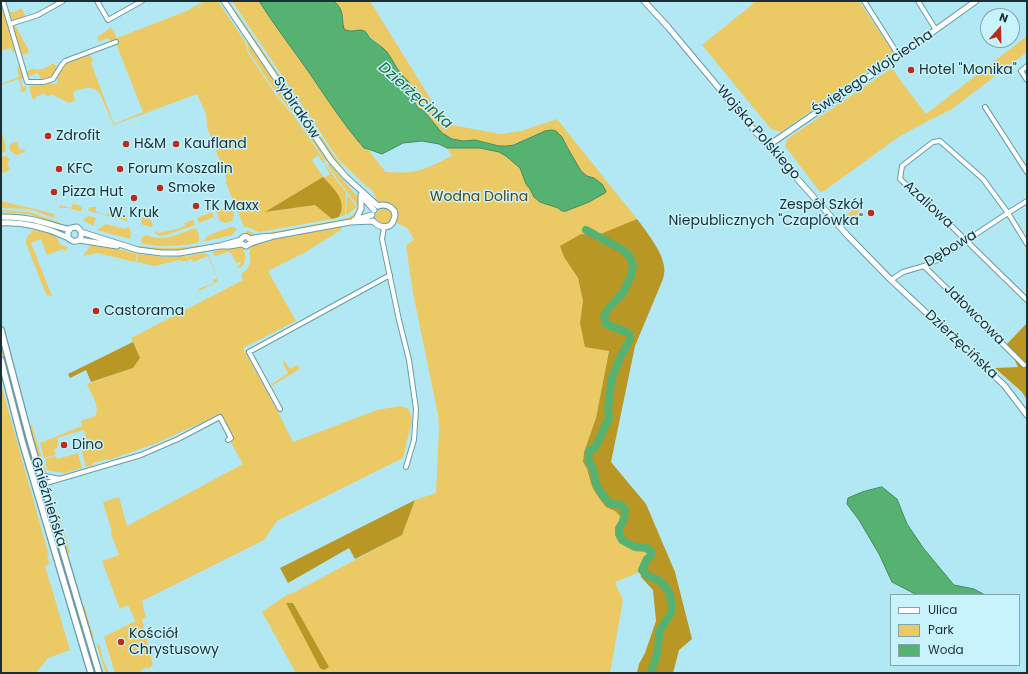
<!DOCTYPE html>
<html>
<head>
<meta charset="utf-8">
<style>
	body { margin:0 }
	#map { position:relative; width:1028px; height:674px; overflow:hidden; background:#b2e8f3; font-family:Poppins,sans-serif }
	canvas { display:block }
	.frame { position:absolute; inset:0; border:2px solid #1a2f34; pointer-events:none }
	.legend { position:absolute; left:890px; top:594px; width:130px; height:72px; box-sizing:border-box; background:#c9f3fc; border:1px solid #83a5ac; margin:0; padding:5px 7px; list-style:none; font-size:12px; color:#1a2f34 }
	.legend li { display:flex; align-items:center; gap:8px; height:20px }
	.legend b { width:20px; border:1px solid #83a5ac }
	.north { position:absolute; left:980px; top:8px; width:40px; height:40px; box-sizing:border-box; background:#c9f3fc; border:1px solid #83a5ac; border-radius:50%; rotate:20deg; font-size:11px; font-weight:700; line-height:16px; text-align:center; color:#1a2f34 }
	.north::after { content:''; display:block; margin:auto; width:14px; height:18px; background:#b92c19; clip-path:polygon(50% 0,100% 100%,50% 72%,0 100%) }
</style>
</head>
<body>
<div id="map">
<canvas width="1028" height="674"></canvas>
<div class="frame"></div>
<ul class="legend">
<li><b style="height:5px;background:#fff"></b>Ulica</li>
<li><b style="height:11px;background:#ebca66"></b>Park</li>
<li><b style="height:11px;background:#56b271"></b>Woda</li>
</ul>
<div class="north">N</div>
</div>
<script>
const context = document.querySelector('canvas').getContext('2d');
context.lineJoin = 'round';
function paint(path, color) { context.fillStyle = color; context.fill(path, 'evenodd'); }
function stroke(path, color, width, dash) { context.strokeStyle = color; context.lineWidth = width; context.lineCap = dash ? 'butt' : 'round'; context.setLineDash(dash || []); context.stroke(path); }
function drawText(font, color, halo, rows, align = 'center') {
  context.font = font + ' Poppins,sans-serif'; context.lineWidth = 3; context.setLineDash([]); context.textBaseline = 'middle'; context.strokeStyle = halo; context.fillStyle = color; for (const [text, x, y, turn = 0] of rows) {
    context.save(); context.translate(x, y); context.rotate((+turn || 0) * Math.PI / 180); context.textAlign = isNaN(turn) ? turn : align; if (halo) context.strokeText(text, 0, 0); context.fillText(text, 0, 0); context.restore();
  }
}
const green = new Path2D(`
	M1,1L16,50L13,53L11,48L1,51Z
	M203,1L193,11L205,1H218L246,43L248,53L278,98L294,116L325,162L323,163L318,155L312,160L324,178L330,174L325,166L326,165L337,181L346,192L345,215L339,217L341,214L323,177L266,212L315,205L332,219L259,232C253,231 251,226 244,227L226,183L227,180L207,127L206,114L197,94L114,125L113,124L100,94C93,85 85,88 74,91L73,93L75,101L69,103L53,95L46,96L45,93L35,97V100L32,98L29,86L50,83L55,84L57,83C57,63 71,60 87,54L90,55L93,61L91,63L114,124L143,112L115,41L111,42L108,38L99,42L97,37L109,29L108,28L111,27L117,38L189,10Z
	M227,1H229L335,157L344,168L334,160Z
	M232,1H259C274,25 292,48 308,71C326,97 343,124 364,148L368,149L380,165L386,172C394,172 403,173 411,172C425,170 439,162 452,156L447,148H480L499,152L506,156L520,168L526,184L530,189L534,197L558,208L562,211H566L589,202L605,193C605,180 591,180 583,173C576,167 566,146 562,137L545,131L514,145L507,146H499L475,140L463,141L452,139L442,133L424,111L419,108L411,96L409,82C399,74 394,61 386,51C379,43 372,40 365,31H348L344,29L342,23L343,17L336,2L334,1H370L446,124L501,134L521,131L557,119L637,219L598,235L581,234L564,257L578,278L583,301L580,323L609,350L596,418L584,452L583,462L587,469L592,487L606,507L615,511L620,516L619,524L617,530L634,549H640L647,551L648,553L644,558L640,572L615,582L623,600L610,673H296L262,612L288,594H291L402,535L415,500L436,493L439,428L438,415L413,293L406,246L414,239L407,228L395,222L396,213L377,203L373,200L376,197L373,193V192L369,187L368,188L339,160Z
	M750,1H859L894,53L781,132L771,129L702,45L754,3Z
	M21,8L26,17C21,19 16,22 11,19L10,12H15Z
	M15,25L28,49L29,53L21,55L13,30Z
	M1027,36V52L952,109L930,120L900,136L824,191L820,192L785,146L787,139L892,68L903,84L926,114Z
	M248,41L328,159L326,162L295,115L279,97L249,52L247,42Z
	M54,63L58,69C53,76 51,79 42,81L38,73L30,76L27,75L26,72L34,68V70L43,69Z
	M20,66L23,77L21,80L23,87L26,86V91L22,92L20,90L21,88L19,79L1,85V84L19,77L17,67Z
	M1,128L6,148L5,152L1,153Z
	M15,142H17L20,150L24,149L25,152L16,155L11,152L9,146L12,143Z
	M4,156C7,156 9,158 10,160L7,162L10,170L2,173H1V171L3,170L1,165V157Z
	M329,163L357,196L359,199L360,206L357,205L338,180L327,164Z
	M347,194L357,207L347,215L346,214Z
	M1,201L55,214L54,218L29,209L1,208Z
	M74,204L79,205L82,208L81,211H78L69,208H59L60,205L71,208L72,205Z
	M228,205L232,207L234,216L232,221L225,223L220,221L216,211L224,208L223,206Z
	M90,207H96V212L107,215L108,213L127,218V221L89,211L88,209Z
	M857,207L862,213L850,221L845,216Z
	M376 216a8 8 0 1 1 16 0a8 8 0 1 1-16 0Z
	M1,210L29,212L61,223V225L28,214L1,212Z
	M359,210L354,217L348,220L268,235L250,237L246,233V231C250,230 253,234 257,235L344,219L350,217Z
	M212,212L214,217L199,223L197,218Z
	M89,216L96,218L93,226L83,220L86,217Z
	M142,217L151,220L153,226L150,227L141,224Z
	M193,220L195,225L166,235L159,236L154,232L157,231L159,233L176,229L185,226L184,223Z
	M106,224L126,229L128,226L131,232L130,239L97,230Z
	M343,226L341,230L304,253L268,271L296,321L243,348L273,402L293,442L377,410L400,406L409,409L412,420L403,458L277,521L264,540L142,601L146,618L142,619L153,665L148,669L146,667C143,669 142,671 139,673H115L104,637L139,619L135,620L128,605L120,609L102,561L119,555L111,533L112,532L103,502L119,497L127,526L243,464L216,416L157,443L109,460L108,459L93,463V465L86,467L82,452L83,449L87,447L88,444L84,430L57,438L59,445L57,446V448L54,449L56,455L44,458L40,443L82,426L81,421L95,416C101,407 91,394 87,384L133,368L140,358L131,338L243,280L241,274C258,263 245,253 252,244L271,239Z
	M230,227H234L237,229L232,235L206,241H204L207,236Z
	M196,228L199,235V241L197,243C179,246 159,248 141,243L142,237L147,235C164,243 180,233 196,228Z
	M34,230C40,231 52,233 57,238C58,240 59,242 60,244L68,248L64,252L63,249L47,255L41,239L31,243L52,296H51L47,295L45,292L27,246L26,241L28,234L29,235L31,232Z
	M91,245H92L122,250L136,253L137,254L136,261L134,262L98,253L83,256Z
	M199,245L197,248C177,251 160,251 140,248L141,246C161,249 180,249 199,245Z
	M236,246L242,247C246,253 246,262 242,267L239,268L237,266L241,264L240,262L236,263L231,253L228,252L215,256L212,253H213V251L236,248Z
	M204,253L206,254H208L209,256L218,280L217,282L199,291L198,289L214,283L213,280L217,278L208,256L193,262L192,259L188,260L187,256Z
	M139,254L163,257L186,256L188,263L185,261H180L179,260L155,266L137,262L138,255Z
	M1,348H4L21,415L18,416Z
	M284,360L290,369L295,366L296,367L298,365L300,369L273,385L276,390H275L272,384L288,373L283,364Z
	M1,384L49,556L47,557L50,564L45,566L70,650L48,658L36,673H1Z
	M19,419H22L37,474H36C31,455 24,438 19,419Z
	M32,424L33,429L47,475L42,473L29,427Z
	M78,453L82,468L65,473L50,471L47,469L45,459L56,456L57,459Z
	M42,493L43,494L62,555L59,556L41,495Z
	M55,510L60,520L70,552L69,553L66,554L58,526Z
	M62,558L97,673H95L86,648L60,559Z
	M84,605L94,638L91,637L82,608Z
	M96,643L100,646L103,659L109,673H106Z`);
const forest = new Path2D(`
	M323,177C334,189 348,201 339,217L332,219L315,205L265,212Z
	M637,219C646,231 662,251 664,266C665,270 664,275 663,279L635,346L611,462L646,504L675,572L692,639L679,650L673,673H637L639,664L645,653L656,621L653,590L641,577L640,572L644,558L648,553L647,550C641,549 639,550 634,549C627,548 620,542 616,536L620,516L615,511L606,507L599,498L592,487L587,469L583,462L584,452L596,418L609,351L585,347L580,323L583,301L578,278L564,257L560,246L581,234L598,235Z
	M1027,323V400L1022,392L995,368L1018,367L1007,344Z
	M133,342L140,358L133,368L91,382L86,370L70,378L68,374Z
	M415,500L402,535L355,559L349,548L288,583L280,568Z
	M286,603H293L329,667L324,670L320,668Z`);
const water = new Path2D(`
	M259,1H334C345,11 341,17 344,29C352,34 359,28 364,31C367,32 368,36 370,38C375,43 382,46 387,52C394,62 399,74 409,82L411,96L418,108L424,111L442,133L452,139L463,141L475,140L499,146H507L514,145L545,131L552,130L556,131L562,137L567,147L581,171L587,176L594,178L602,184L606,191L605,193L589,202L566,211H562L558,208L540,202L534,197L530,189L526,184L520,168L506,156L499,152L480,148H447L439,144L422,141L403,143L382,154L368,149L364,148C343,124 326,97 308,71C292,48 274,25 259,1Z
	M882,487L897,499L907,524L924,549L954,585L974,589L985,595H917L892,582L879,554L859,520L847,504L848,498L862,492Z`);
const river = new Path2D(`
	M586,230L623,250L630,257L633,266L631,276L623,293L613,304L607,310L604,318L606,324C614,328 622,329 629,334L630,340L621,356L613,375L611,384L608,409L609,418L595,448L590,450C586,461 590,462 594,471C595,474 594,478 595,481C598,490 604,497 609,503L621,505L625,510L624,520L619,528V534L622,540L635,547L646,548L651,551V556L647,559L642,570L648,576L660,581L668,590L671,600V613L660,630L657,654L651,673`);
const minor = new Path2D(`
	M3,1L27,82H43L53,79L61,66L65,61L116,42
	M97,1L108,20L142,1
	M864,1L899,56
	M918,1L936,30
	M10,24L38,15L63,1
	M1027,66L1021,71L1027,80
	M985,107L1027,172
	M384,227L382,239L399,320L409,360L416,409L414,440L406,467
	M1027,244L1008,213L983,179L940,141L933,142L902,166L900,179L938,213L1027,300
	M924,266L1024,365
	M891,280L903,272L924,266L935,261L1008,213L1027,201
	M280,409L249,352L390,275
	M33,479L45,476L60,479
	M36,486L141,455L178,439L220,417L231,438L228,440`);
const tertiary = new Path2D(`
	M224,1L331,160L346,177L378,206
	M644,1L668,27L754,130L848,236L891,280L1004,385L1027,415
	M769,145L899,56L976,1
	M361,195L374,210
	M1,217C15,217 29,218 42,222C51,224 60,228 69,229
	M356,219L361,209V195
	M354,220L372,215
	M373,221C379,228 391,230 394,219C398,209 387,203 378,206
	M1,223C23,222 44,227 64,236C68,237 70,240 73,241C82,243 84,232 77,227L71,228L68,232V237
	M81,232L138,250L162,253H179L220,246H229L242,244L246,246C252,241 266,239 274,236
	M79,240L117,246
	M223,245L241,240C243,236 247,235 249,239L260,237L274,236L350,222L373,221`);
const secondary = new Path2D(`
	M1,330L30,440L99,673
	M1,360L22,441L91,673`);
const markers = [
	[911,70,4,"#b92c19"],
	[48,136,4,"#b92c19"],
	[126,144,4,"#b92c19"],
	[176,144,4,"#b92c19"],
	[59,169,4,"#b92c19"],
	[120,169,4,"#b92c19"],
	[160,188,4,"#b92c19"],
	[54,192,4,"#b92c19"],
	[134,198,4,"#b92c19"],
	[196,206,4,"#b92c19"],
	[871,213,4,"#b92c19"],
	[96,311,4,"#b92c19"],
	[64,445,4,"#b92c19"],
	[121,642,4,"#b92c19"]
];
const poiNames = [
	["Hotel \"Monika\"",919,70],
	["Zdrofit",56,136],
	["H&M",134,144],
	["Kaufland",184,144],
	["KFC",67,169],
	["Forum Koszalin",128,169],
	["Smoke",168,188],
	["Pizza Hut",62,192],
	["Zespół Szkół",863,205,"right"],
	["Niepublicznych \"Czaplówka\"",863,221,"right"],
	["TK Maxx",204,206],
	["W. Kruk",134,213,"center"],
	["Castorama",104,311],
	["Dino",72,445],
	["Kościół",129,634],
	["Chrystusowy",129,650]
];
const streetNames = [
	["Świętego Wojciecha",873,73,-34],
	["Sybiraków",296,108,56],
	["Wojska Polskiego",758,133,49],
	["Azaliowa",928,205,43],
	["Dębowa",951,249,-31],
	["Jałowcowa",974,315,45],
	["Dzierżęcińska",961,345,43],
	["Gnieźnieńska",48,502,73]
];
const parkNames = [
	["Wodna Dolina",479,197]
];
const waterNames = [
	["Dzierżęcinka",415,96,41]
];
paint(green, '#ebca66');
paint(forest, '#b99724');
paint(water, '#56b271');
stroke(water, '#448b5f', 1);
stroke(river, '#56b271', 8);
stroke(minor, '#689ca6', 6);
stroke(tertiary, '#689ca6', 7);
stroke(secondary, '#689ca6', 8);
stroke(minor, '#fff', 4);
stroke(tertiary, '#fff', 5);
stroke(secondary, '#fff', 5.5);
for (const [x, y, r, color] of markers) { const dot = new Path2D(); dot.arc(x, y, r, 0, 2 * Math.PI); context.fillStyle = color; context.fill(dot); stroke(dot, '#c9f3fc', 1.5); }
drawText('14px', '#1a2f34', '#c9f3fc', poiNames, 'left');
drawText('14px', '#1a2f34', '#c9f3fc', streetNames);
drawText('14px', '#54461a', '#c9f3fc', parkNames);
drawText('italic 15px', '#27663b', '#c9f3fc', waterNames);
</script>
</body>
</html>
